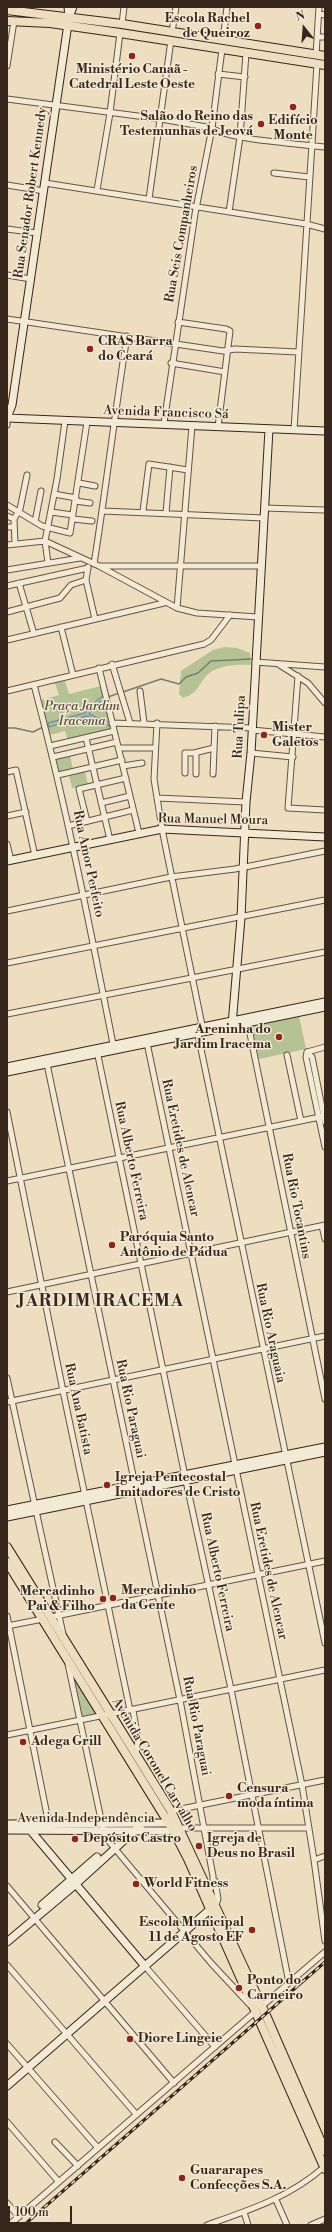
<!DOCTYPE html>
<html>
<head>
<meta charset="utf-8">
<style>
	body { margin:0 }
	#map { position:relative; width:332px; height:2232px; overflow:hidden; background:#eddec0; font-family:"Libre Bodoni",serif }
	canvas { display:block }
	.frame { position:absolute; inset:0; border:8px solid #37261b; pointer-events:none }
	.north { position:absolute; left:284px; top:8px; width:40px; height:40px; -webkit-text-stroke:3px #f3ead6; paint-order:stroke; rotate:343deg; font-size:11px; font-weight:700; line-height:16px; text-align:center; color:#37261b }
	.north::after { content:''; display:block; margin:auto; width:14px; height:18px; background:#37261b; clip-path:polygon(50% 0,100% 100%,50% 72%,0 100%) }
	.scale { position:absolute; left:8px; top:2206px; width:64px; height:18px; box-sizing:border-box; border:2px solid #37261b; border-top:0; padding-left:5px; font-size:12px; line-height:14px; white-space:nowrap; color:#37261b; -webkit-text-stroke:3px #f3ead6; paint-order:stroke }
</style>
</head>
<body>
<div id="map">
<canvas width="332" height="2232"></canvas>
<div class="frame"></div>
<div class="north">N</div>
<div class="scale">100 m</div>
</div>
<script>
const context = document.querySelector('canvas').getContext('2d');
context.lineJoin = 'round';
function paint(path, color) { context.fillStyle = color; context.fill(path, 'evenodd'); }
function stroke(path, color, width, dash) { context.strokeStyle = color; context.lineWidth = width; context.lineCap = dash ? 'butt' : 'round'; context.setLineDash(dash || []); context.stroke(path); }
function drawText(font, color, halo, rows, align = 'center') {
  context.font = font + ' "Libre Bodoni",serif'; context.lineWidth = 3; context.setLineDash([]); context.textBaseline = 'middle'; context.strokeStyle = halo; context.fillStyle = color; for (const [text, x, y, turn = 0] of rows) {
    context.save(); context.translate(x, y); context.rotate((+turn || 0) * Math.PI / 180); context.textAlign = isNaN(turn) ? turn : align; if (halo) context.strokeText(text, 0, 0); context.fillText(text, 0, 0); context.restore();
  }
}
const green = new Path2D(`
	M224,647L237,648L250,653L251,665C238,664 217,665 207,675C197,686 199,693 183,698L179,694L181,671L213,650Z
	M65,681L69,694L101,686L112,731L68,741L65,731L50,735L41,700L59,695L55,683Z
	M70,755L73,769L59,772L56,758Z
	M85,771L88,785L72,788L69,775Z
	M299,1016L306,1049L259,1059L252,1026Z
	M74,1677L98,1714L82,1716Z`);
const water = new Path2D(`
	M104,696L105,699L99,702L89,714L111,724V727L87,716L49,727L48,723L85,713L97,700Z`);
const stream = new Path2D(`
	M123,692L161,679L179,684L186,677L198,673L211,661L251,659
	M108,697L119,693
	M7,728H15L33,732L43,727`);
const street = new Path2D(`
	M319,14L325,15
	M122,24L124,7
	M172,32L176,7
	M317,37H325
	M223,40L227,7
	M316,55L319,7
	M7,66L14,21
	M218,74L245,77
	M7,99L161,119L212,128C229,140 301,144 325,147
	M274,173L309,177
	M45,183L306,224L325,229
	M7,185L44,191
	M97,190L110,113L120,33
	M149,199L171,40
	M229,212L240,137L246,53
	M7,229L37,233
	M7,275L31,279
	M7,319L223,351L235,349L298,352
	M178,322L226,329L230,331L218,427
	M171,363L225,372
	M164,423L195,214L212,128L222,49
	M7,425V418
	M294,430L317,64
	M79,483L95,486
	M54,494L76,498
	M75,501L90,503
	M7,505L42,526L70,533L87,422
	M265,508L325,510
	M103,511L264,518
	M143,511L149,464L188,470
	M51,512L73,515
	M166,513L170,467
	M7,516L14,519
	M73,519L92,521
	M35,522L41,491
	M7,527H13
	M15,544L14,519L20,509L27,475
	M7,545L45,541L99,566L177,608L197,613L258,617
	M48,563L45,541L57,479L65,421
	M94,564C106,488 115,412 127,336
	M100,566H261
	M88,567L86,580L95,619
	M7,570L80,558
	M19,583L34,634
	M7,586L88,568
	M177,608L192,426
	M7,612L60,598L71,585L86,580
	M61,627L73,675
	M7,640L164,603
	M255,662L325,667
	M112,664L130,723
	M278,664L308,683L325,703
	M99,668L139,833
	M298,676L288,808L325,810
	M34,685C66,805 90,927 114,1049
	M7,691L204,644L211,640L230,615
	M140,691L144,723
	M112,723L253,728
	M157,723L154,779L162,829L203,1030
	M252,730L325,737
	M86,738L110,840
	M50,746L114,731
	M119,748H154
	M196,753V774
	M251,753L293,757
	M53,757L117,742
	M123,766L142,763
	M7,772L16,770L35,856
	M185,773V753H194L214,748
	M213,774L215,726
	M58,775L122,760
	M157,798L246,802
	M101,803L130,796
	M7,816L26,812
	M87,821L79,789L126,778
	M68,826L133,810
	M7,844L11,860
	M7,911L171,877L235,869L325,851
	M7,963L325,900
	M7,1014L325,952
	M247,1019L325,1399
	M197,1030L325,1643
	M147,1043L302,1785L314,1860L325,1941
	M97,1051L186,1481L231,1689L289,1983
	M307,1052L306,1057L325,1147
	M307,1052L312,1057L325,1122
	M307,1052L325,1047
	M287,1055L301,1121
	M47,1064L180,1700L213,1876V1886L209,1890
	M7,1112L63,1391L130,1710
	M7,1181L325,1116
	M322,1226L325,1239
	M7,1292L325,1225
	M7,1378L63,1634
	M7,1402L325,1336
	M7,1616L49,1825
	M51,1617L325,1561
	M7,1626L43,1619
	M68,1664L102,1824L106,1838L211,1963L252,2007
	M133,1710L138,1741L136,1754
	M7,1735L325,1670
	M171,1811L325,1780
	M179,1828H309
	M314,1860L325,1856
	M215,1881L218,1899L216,1905
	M7,1886L174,2083
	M7,1965L136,2114
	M144,1965L215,2047
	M262,2006L325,1952
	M7,2044L98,2148
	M7,2122L59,2182
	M55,2142L78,2166
	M276,2200L287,2225
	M7,2203L19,2217
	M244,2212L248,2225
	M9,2225L255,2012
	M207,2225C250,2210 290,2197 324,2167
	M311,2225L325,2219`);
const secondary = new Path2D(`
	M68,7L69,17L12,405L7,418L325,431
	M69,17L73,7
	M7,861L162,829L325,837
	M232,1025L241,918L246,802L251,753L269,429
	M7,1067L325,1002
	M7,1072L325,1007
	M7,1510L325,1447
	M7,1517L325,1452
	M7,1824L169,1823
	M25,1824L144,1965
	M7,1830L168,1831L177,1828
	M42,1905L97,1857
	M7,1942L76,1884L142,1824
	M7,2086L214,1906`);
const primary = new Path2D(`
	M7,10L122,24L325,56
	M7,21L50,23L120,33L325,65
	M7,1547L171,1811L265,2013L325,2151
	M7,1562L173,1830L188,1859L325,2169`);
const rail = new Path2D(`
	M24,2225L325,1962`);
const markers = [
	[258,26,4,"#8f2418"],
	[132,56,4,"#8f2418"],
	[293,107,4,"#8f2418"],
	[261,124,4,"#8f2418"],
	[90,349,4,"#8f2418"],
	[264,735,4,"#8f2418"],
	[279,1037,4,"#8f2418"],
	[112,1245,4,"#8f2418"],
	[107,1485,4,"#8f2418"],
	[113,1598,4,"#8f2418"],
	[103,1599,4,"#8f2418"],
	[23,1742,4,"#8f2418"],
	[229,1796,4,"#8f2418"],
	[75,1839,4,"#8f2418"],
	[199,1846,4,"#8f2418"],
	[136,1884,4,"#8f2418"],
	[252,1930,4,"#8f2418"],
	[239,1988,4,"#8f2418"],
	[130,2039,4,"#8f2418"],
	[182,2178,4,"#8f2418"]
];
const poiNames = [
	["Escola Rachel",250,19,"right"],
	["de Queiroz",250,34,"right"],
	["Ministério Canaã -",132,70,"center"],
	["Catedral Leste Oeste",132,85,"center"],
	["Salão do Reino das",253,117,"right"],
	["Testemunhas de Jeová",253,132,"right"],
	["Edifício",293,121,"center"],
	["Monte",293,136,"center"],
	["CRAS Barra",98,342],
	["do Ceará",98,357],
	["Mister",272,728],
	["Galetos",272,743],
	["Areninha do",271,1030,"right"],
	["Jardim Iracema",271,1045,"right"],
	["Paróquia Santo",120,1238],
	["Antônio de Pádua",120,1253],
	["Igreja Pentecostal",115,1478],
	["Imitadores de Cristo",115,1493],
	["Mercadinho",121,1591],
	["da Gente",121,1606],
	["Mercadinho",95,1592,"right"],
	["Pai & Filho",95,1607,"right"],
	["Adega Grill",31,1742],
	["Censura",237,1789],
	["moda íntima",237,1804],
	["Depósito Castro",83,1839],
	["Igreja de",207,1839],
	["Deus no Brasil",207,1854],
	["World Fitness",144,1884],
	["Escola Municipal",244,1923,"right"],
	["11 de Agosto EF",244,1938,"right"],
	["Ponto do",247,1981],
	["Carneiro",247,1996],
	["Diore Lingeie",138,2039],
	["Guararapes",190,2171],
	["Confecções S.A.",190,2186]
];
const streetNames = [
	["Rua Senador Robert Kennedy",31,193,-82],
	["Rua Seis Companheiros",182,234,-80],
	["Avenida Francisco Sá",166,413,2],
	["Rua Tulipa",240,727,-87],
	["Rua Manuel Moura",213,820,1],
	["Rua Amor Perfeito",88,864,78],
	["Rua Eretides de Alencar",180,1148,78],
	["Rua Alberto Ferreira",131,1161,78],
	["Rua Rio Tocantins",296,1206,79],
	["Rua Rio Araguaia",270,1333,78],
	["Rua Ana Batista",78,1409,78],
	["Rua Rio Paraguai",130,1409,78],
	["Rua Eretides de Alencar",268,1571,78],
	["Rua Alberto Ferreira",217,1572,78],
	["Rua Rio Paraguai",196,1726,79],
	["Avenida Coronel Carvalho",154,1765,59],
	["Avenida Independência",86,1819]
];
const parkNames = [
	["Praça Jardim",82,707],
	["Iracema",82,722]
];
const districtNames = [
	["JARDIM IRACEMA",101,1302]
];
paint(green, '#b5c294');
paint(water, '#9abbb8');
stroke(water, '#727f79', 1);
stroke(stream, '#727f79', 1.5);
stroke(street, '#645444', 7);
stroke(secondary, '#37261b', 9);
stroke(primary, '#37261b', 10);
stroke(street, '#f3ead6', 5);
stroke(secondary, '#f3ead6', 7);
stroke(primary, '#eddec0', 8);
stroke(rail, '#37261b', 3);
stroke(rail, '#f3ead6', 1.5, [4.5]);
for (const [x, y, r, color] of markers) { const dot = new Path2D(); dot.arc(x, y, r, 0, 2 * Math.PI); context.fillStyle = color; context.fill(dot); stroke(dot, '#f3ead6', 1.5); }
drawText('bold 13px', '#37261b', '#f3ead6', poiNames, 'left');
drawText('13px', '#37261b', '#f3ead6', streetNames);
drawText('italic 13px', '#564d39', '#f3ead6', parkNames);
context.letterSpacing = '1px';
drawText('bold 17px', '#37261b', '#f3ead6', districtNames);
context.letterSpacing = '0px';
</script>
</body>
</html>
